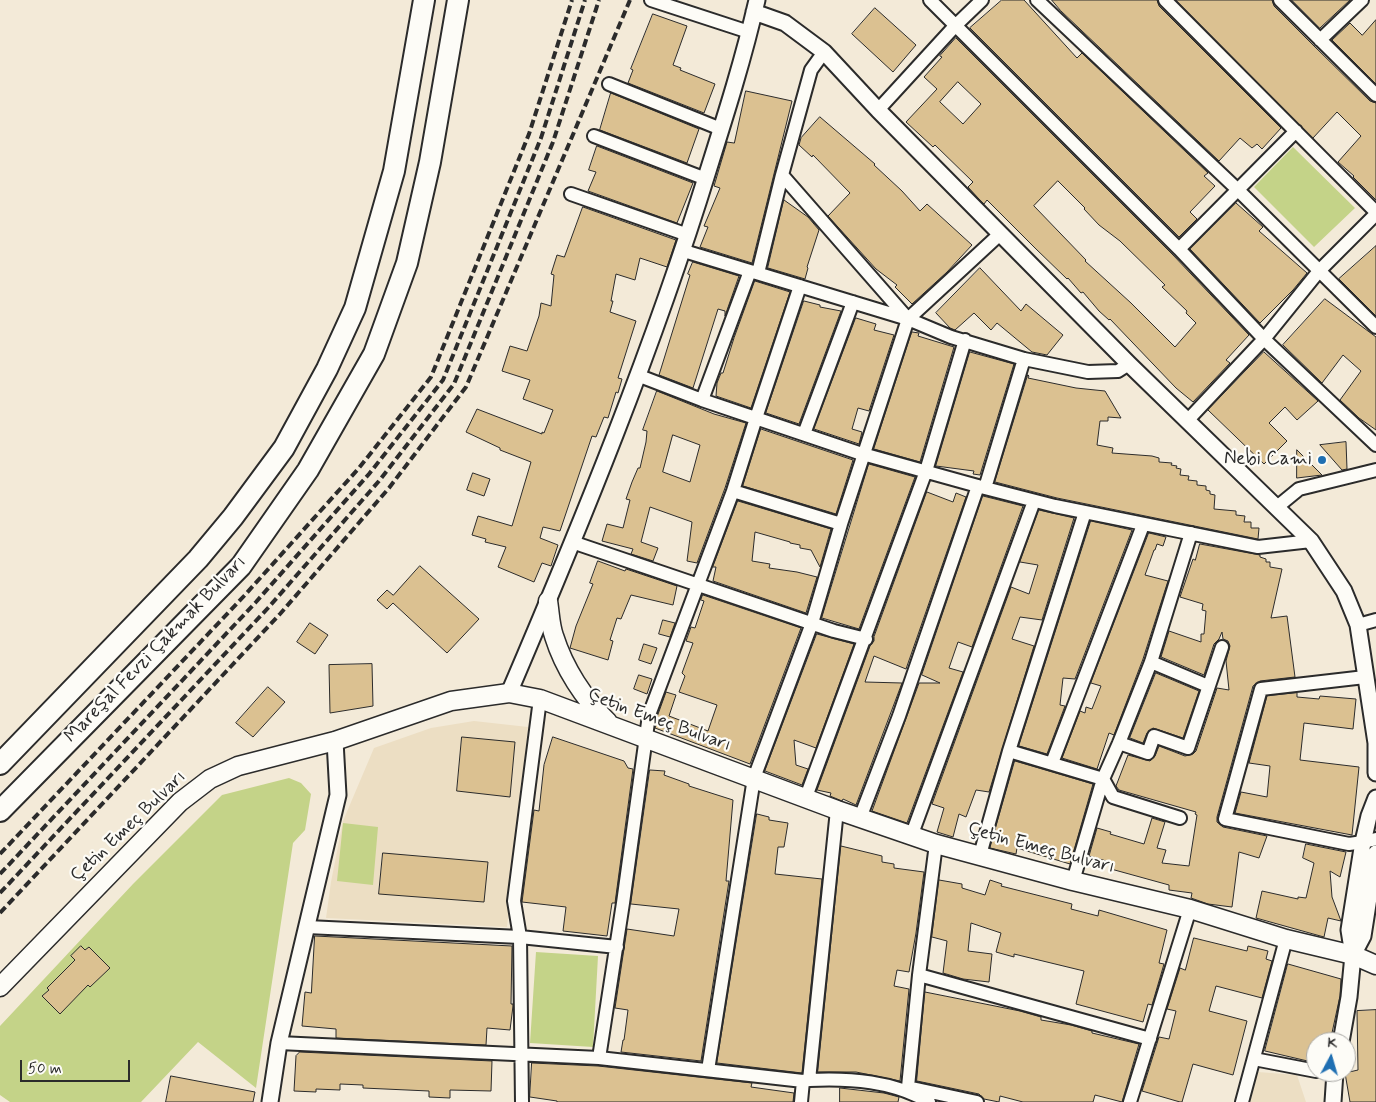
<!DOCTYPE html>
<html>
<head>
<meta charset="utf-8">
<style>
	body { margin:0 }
	#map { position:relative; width:1376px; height:1102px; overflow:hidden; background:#f3ead8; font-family:Mynerve,sans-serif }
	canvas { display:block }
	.north { position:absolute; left:1306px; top:1032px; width:50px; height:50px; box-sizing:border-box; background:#fdfcf7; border:1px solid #a9a8a5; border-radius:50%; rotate:6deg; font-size:14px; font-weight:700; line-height:20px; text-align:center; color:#2b2b2b }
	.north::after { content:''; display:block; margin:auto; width:18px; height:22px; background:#1f6fb2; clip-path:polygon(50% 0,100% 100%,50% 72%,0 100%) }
	.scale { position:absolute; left:20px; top:1060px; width:110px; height:22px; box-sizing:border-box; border:2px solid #2b2b2b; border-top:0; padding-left:6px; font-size:15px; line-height:18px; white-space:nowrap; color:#2b2b2b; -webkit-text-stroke:4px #fdfcf7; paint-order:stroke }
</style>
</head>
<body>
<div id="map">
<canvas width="1376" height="1102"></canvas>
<div class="north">K</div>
<div class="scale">50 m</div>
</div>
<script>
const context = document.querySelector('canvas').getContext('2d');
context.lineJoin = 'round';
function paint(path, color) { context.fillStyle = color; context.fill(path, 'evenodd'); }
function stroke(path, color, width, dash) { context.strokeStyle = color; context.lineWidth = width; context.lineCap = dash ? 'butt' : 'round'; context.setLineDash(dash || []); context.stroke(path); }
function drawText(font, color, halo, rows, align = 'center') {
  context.font = font + ' Mynerve,sans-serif'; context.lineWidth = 4.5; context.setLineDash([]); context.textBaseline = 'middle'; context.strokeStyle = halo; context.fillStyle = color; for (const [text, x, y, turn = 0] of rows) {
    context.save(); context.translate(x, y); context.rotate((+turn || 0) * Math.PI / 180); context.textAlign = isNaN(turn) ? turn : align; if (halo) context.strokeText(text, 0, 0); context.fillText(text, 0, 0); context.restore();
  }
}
const built = new Path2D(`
	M474,721L528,727L507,927L326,918L331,882L343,821L374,748L431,728Z
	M1258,1072L1297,1075L1306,1102H1250Z`);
const green = new Path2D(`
	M1293,147L1355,208L1314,247L1254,187Z
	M289,778L301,783L311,794L305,830L293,843L256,1088L198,1042L141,1102H10L0,1095V1026L133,884L222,795Z
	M343,823L378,827L373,885L337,881Z
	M536,952L598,956L593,1047L530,1043Z`);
const building = new Path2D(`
	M1002,0H1024L1077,58L1082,53L1208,173L1204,176L1215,186L1190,212L1197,219L1179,237L970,28Z
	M1052,0H1157L1159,6L1281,128L1262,149L1257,144L1252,148L1240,138L1219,161L1061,11Z
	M1176,0H1272L1274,6L1314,46L1370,101L1376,103V200L1353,177L1354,176L1338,162L1361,136L1337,112L1313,138Z
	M1292,0H1350L1320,28Z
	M875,8L916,45L893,72L852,34Z
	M653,14L687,26L673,65L681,68L680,70L715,84L704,113L628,83L633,70L631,69Z
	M1376,20V84L1332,40L1350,23L1362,35Z
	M956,38L1173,255L1249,335L1226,360L1230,363L1193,402L1176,388L1110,319L1109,320L1099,311L1083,292L1081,293L1068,278L1067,279L1035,248L987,200L984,204L978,198L968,187L973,182L935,145L933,147L906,122L937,89L924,77L942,57L940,56ZM958,82L981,104L963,124L940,102ZM1058,181L1085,208L1084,209L1099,225L1120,241L1165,285L1162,287L1187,311L1186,313L1196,323L1175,347L1131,303L1085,261L1086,260L1034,206Z
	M746,91L792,101L752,263L700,247L708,227L704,226L720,188L714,186L727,142L734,143Z
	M611,93L699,129L687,163L600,130Z
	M820,117L875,164L874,165L902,191L920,211L927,204L972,245L947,272L912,304L895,287L897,285L876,269L828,216L850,193L813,155L812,157L799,145L801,138Z
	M597,146L693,183L677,223L588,191L596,172L589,170Z
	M784,200L808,217L819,230L807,267L808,268L805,279L768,268Z
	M1236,203L1263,227L1259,231L1307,273L1293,290L1260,323L1190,249Z
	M583,207L676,240L667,267L640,258L635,280L616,274L611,301H613L610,312L636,321L618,378L622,379L618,393L616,392L608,418L604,417L596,437L592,436L560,531L543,527L540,538L558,545L551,566L542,563L534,582L498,567L506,547L485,542L486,539L472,535L478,516L512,526L531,462L500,450V448L466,432L477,409L542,434V432L544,433L553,410L523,399L530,380L502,371L510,346L527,351L539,316L541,303L551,306L554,275L551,274L557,255L564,257Z
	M1376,246V316L1339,279Z
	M693,262L739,276L725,316V311L718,309L693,388L659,375L690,275L688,274Z
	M980,268L1021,311L1026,304L1063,335L1047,355L1032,352L997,323L991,330L974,313L955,330L950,328L936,313Z
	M755,281L790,292L751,408L716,396L717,383L721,373H723L734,338Z
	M1325,299L1376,337V430L1359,418L1340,400L1361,371L1343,355L1322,383L1283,345Z
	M804,301L820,305V307L841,311L799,424L766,413Z
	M856,318L876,324L874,330L894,335L869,411L858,408L852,429L862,432L859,444L814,429Z
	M912,332L919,333L918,336L954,347L920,462L874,449Z
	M970,352L1014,364L980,475L973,474L974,471L936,466Z
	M1264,352L1318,401L1297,420L1285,407L1269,423L1287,441L1264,464L1208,410Z
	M1028,375L1029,376L1028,378L1076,388L1105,391L1121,418L1108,417V421H1100L1097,445L1113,448L1112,453L1152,456L1159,458V462L1172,463L1171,465L1177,466L1176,468L1181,469L1180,475L1189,476L1188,480L1197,481V485L1206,486V490L1210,491V494L1215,495L1214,509L1236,511V515L1245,516L1244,522H1251V528H1259L1258,539L1057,498L995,482Z
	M657,391L714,414L746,423L725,488L697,563L687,561L692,522L650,507L641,542L658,548L653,561L631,554L633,549L602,541L607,524L623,528L630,500L626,499L632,482L638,468H640L646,442L647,431L643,430ZM673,435L700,445L690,482L663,472Z
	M761,429L853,460L836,514L743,486Z
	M1346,442L1347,469L1342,470L1320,445Z
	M1297,450L1322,475L1297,478Z
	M869,464L915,477L859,629L822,618Z
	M473,473L490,479L484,496L467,490Z
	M927,492L953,502L956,493L966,497L906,669L874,656L865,682L902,683L856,805L843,799L842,801L830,796L831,793L817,790L870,646L874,641V637Z
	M983,496L1023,506L972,647L958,642L949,668L963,672L907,823L872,811L919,683H940L922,675Z
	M738,501L831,529L820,567L811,550L800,548V545L790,543V542L755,532L752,561L770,564L769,568L797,572L817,577L806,613L713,581L716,567H713Z
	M1039,510L1074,518L1042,620L1020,617L1012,639L1034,646L989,792L976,790L966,817L959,814L953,837L937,832L944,808L932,804L1011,587L1029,594L1038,565L1020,562Z
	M1091,521L1132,530L1075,679L1063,678L1060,705L1065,706L1047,754L1019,746Z
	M1149,533L1166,537L1163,546L1157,544L1155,550H1154L1145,575L1168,581L1143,659L1114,735L1109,733L1097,769L1062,758L1080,711L1085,713L1086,707L1092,709L1101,686L1091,683Z
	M1200,544L1260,555V557L1266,559V562H1270V567L1282,569L1271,618L1287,616L1295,677L1260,681L1253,686L1217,817V822L1223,827L1267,836L1259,858L1239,852L1232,907L1208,904L1191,898L1192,893L1169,890V885L1111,869L1113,863L1089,856L1097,828L1111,832L1110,834L1144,844L1152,818L1165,822L1157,848L1166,850L1162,863L1189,866L1197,815L1195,814L1196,812L1119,790L1116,786L1128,755L1150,761L1155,756L1159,746L1185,756L1193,754L1196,751L1217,688L1229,690L1226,661L1230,646L1228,641L1223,639L1222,632L1219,639L1214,644L1204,675L1161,657L1169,631L1201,642V634H1204L1206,611L1202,610L1203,604L1180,597L1193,559L1195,560Z
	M598,561L625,571L626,569L677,586L673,605L631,595L621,619L617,618L610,640L613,641L608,660L570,648L576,626L593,584L590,583Z
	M420,566L479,619L447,653L393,603L387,609L377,600L387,590L393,595Z
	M703,595L801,628L750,764L655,728L657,717L666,692L676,695L669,716L708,731L717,705L679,692L685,676L682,673L693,643L686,641L691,627L695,628L704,601L701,600Z
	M663,620L675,623L670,637L659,634Z
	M310,623L328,635L315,654L297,642Z
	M817,634L854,644L816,748L794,740L796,765L808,769L802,785L765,771Z
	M644,644L657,648L651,664L639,660Z
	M372,664L373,706L330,713L329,665Z
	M1156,673L1199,691L1183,738L1153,728L1147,733L1143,743L1130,738Z
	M639,675L652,679L647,694L634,689Z
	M268,687L285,702L253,737L236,723Z
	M1297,693V697L1319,699L1320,696L1356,699L1353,729L1304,723L1300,760L1359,767L1352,835L1235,813L1241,792L1267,797L1270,766L1249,763L1267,696Z
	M462,737L515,742L510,797L457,791Z
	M553,737L624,761L628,768L633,769L615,903H612L607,936L563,931L566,907L522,902L534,810L539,811L544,765Z
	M1015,761L1093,784L1070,864L1017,848L1016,854L990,848Z
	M650,770L665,771L664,775L689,784V786L733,800L726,881H729L701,1061L621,1052L623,1040H624L628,1010L615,1008L627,929L674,936L679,909L631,904Z
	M757,814L769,817V820L788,823L784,847H778L775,874L822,879L802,1073L717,1063Z
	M1306,844L1346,852L1340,877L1330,871L1332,897L1341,921L1328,918L1324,937L1256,918L1262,891L1298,899V897L1306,898L1314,863L1303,858Z
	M841,846L882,856V862L894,864V868L924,872L916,933L909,972L897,970L894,986L909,989L900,1081L856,1072H818Z
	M383,853L488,862L484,902L379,894Z
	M939,880L962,884V888L985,895L990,880L1002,884L1001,886L1072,904L1071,909L1098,916L1099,910L1167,930L1159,963L1164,964L1152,1005L1148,1004L1143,1022L1076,1004L1084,971L1014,954V957L996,952L1001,933L971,923L968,951L992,954L989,982L963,979L943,973L947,941L932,937Z
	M315,936L512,946L511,1004H513V1006L510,1030L487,1028L486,1045L336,1038V1029L302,1026L305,992L311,993Z
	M1194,938L1247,951L1248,946L1268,951L1266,959L1272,961L1262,998L1216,986L1209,1011L1247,1021L1233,1075L1193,1064L1182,1102H1180L1142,1091L1159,1037L1169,1039L1176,1011L1167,1009L1180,968L1185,970Z
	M81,946L85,950L89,947L110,968L90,987L88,985L60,1014L42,996L49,990L47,988L75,960L71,956Z
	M1288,964L1341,979L1340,996L1330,1042H1316V1063L1265,1051Z
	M925,992L1020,1011L1041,1017V1020L1071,1025L1092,1031V1033L1139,1044L1122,1102L1095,1095L1093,1102H1023L1000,1096L999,1102L984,1099L979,1094L917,1081Z
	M1376,1010V1102H1350L1345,1073L1358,1070L1357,1011Z
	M300,1052L492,1061L491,1091L450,1090V1098L429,1097V1091L363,1088V1085L340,1084V1090L316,1089V1092L294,1091L296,1056Z
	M532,1063L598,1066L752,1083L751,1087L794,1093L793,1102H557V1101L530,1097Z
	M171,1076L255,1092L253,1102H166Z
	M840,1088L884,1093L899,1097L898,1102H840Z`);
const minor = new Path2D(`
	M651,0L749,32
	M930,0L1179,249L1264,339L1376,445
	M1037,0L1238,190L1376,327
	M1165,0L1376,212
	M1280,0L1376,95
	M1320,40L1362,0
	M609,84L721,129
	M878,110L955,26L982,0
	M594,136L706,179
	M782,175L908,319L1000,234
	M571,194L688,235
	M1179,249L1296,131
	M684,251L908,319L951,337L1024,359L1088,372L1118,371L1129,364
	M758,273L782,175L811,70L824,52
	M637,375L702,400L859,453L985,488L1055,506L1258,547L1311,541
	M702,400L750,271
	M1187,421L1264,339L1319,271L1376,214
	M804,434L853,302
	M985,488L1024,359
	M733,491L841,524
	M1277,507L1299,489L1376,470
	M572,542L834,631L866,639
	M1358,625L1376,620
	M1151,662L1208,686
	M1365,677L1261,689L1225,819L1349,844L1363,842L1376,839
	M1119,743L1148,753L1154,736L1188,748L1222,647
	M1009,751L1103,779L1113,797L1180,818
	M1052,763L1143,525
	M806,797L926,471L965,340
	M860,818L899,716L978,486
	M912,834L1034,501
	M980,855L1009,751L1085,512
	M1073,881L1103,779L1119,743L1151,662L1191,533
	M307,927L520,937L617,947
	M919,975L1150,1039
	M279,1043L599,1058L803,1081L809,1080L837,810
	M599,1058L623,903L649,715L733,491L756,418L800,286
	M1254,1059L1316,1071
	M708,1070L754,778L812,623L841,524L908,319
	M809,1080C850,1078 893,1081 929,1102
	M908,1087L919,975L936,844
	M912,1088L977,1102
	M522,1102L520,937L514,901L540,699
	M801,1102L803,1081
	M1130,1102L1190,909
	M1242,1102L1286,939`);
const tertiary = new Path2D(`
	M754,12L785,23L824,52L878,110L1129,364L1311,541L1344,591L1358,625L1376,743V773
	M509,693C582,522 653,349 708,171C726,114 744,57 757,0
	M1353,955L1363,936L1376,853
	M1341,1042L1349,997L1353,955L1349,930L1363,842L1369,816L1376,798
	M270,1102L279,1043L338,795L335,741
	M1333,1102L1335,1072`);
const secondary = new Path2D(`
	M548,601C550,613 550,625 554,636C564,668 584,699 608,722
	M0,987L180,802L210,779L238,766L335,741L451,701L509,693L540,699L837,810L936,844L1073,881L1190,909L1286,939L1353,955L1376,965`);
const primary = new Path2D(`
	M0,764L198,559L233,517L284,448L327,369L355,308L394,171L424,0
	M0,811L241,566L308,470L374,354L407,263L430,162L458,0`);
const rail = new Path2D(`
	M0,854L244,596L359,468L431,377L529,134L572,0
	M0,874L256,602L369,474L443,380L541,138L585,0
	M0,893L268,608L379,481L454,384L553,142L599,0
	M0,913L280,614L389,488L466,387L630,0`);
const markers = [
	[1322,460,5,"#1f6fb2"]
];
const poiNames = [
	["Nebi Cami",1312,460]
];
const streetNames = [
	["Mareşal Fevzi Çakmak Bulvarı",156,650,-46],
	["Çetin Emeç Bulvarı",659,721,20],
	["Çetin Emeç Bulvarı",129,827,-44],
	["Çetin Emeç Bulvarı",1041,849,15]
];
paint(built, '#ecdec3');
paint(green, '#c4d388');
paint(building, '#dbc191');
stroke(building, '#2b2b2b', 1);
stroke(minor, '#2b2b2b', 16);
stroke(tertiary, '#2b2b2b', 19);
stroke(secondary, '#2b2b2b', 21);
stroke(primary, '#2b2b2b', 24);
stroke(minor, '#fdfcf7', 12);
stroke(tertiary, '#fdfcf7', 15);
stroke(secondary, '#fdfcf7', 18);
stroke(primary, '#fdfcf7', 20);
stroke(rail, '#2b2b2b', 4, [8, 4]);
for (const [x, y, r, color] of markers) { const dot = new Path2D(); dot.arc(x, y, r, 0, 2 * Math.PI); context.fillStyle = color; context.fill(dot); stroke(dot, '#fdfcf7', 2); }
drawText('19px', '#2b2b2b', '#fdfcf7', poiNames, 'right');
drawText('19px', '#2b2b2b', '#fdfcf7', streetNames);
</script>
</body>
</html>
